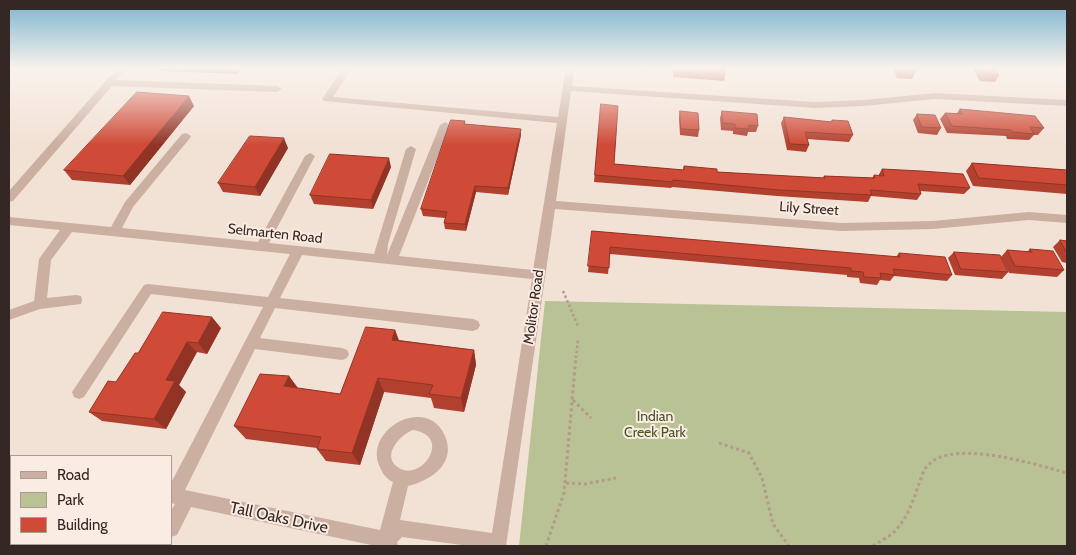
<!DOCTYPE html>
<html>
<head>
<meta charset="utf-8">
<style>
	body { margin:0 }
	#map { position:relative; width:1076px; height:555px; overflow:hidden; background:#f2e1d5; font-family:Cabin,sans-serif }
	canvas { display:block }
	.frame { position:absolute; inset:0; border:10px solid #342724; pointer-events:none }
	.legend { position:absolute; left:10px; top:455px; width:162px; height:90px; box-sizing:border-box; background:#faece2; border:1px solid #ab9d96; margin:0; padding:6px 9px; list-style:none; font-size:15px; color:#342724 }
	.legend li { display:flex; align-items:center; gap:10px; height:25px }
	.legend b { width:25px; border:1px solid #ab9d96 }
</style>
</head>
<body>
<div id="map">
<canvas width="1076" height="555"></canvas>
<div class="frame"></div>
<ul class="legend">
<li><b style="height:6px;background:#cbafa1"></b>Road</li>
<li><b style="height:14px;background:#b8c295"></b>Park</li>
<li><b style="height:14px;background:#cf4a37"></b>Building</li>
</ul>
</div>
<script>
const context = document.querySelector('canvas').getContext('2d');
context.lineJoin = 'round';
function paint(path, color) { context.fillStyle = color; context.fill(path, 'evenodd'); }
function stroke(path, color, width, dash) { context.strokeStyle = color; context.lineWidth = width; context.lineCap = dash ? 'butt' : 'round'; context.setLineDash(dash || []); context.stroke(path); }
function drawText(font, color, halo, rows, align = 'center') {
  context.font = font + ' Cabin,sans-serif'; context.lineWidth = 4; context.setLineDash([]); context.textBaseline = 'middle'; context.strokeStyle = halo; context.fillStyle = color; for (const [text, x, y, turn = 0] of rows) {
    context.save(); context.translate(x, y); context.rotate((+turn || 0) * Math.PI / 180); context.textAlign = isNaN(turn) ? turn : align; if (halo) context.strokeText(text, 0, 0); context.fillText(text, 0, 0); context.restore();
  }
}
const green = new Path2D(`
	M545,301L1067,312V546H519Z`);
const water = new Path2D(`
	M9,512H11V544H91V546H9Z`);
const pathFar1 = new Path2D(`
	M563,291L578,326
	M576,358L578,340`);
const path = new Path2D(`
	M573,400L591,418
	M719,443L749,453L762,478L773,524L789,546
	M566,483L585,484L616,478
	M546,546L564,493L576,356
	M873,546C880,541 889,537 895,531C911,514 915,493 923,473C939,433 1037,465 1067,473`);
const minor = new Path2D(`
	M117,68H127L116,80L277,86L282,89L277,92L112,86L13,201L9,202V191Z
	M343,68H352L333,97L558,117L566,68H575L572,86L815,102L863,100L935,93L1067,100V106L935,99L863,106L815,108L571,91L556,201L841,223L933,221L1029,212L1067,215V223L1029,220L933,229L841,231L555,209L506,546H469L402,537L397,542L398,546H376L191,507L177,535L171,537V511L175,504L171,503V483L263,307L151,294L84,397L79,399L74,397L72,392L144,285L148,284L268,297L290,254L72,232L51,260L47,298L76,295L81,296L82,300L81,304L40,309L9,320V310L34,301L39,259L60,230L9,225V217L111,227L125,202L182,134L186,133L191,136L190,138L133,207L122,228L258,242L305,156L310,153L315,156L269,243L374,254L406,149L411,146L416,149L388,244L387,255L440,125L445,122L450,125L399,256L533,270L557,123L324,101L322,99ZM302,255L532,279L492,533L400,520L408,486C433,480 459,461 443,432C424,397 365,429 379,465C382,472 385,478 393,482L380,530L185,490L255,349L342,360L347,358L349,354L347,350L342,348L260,338L275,308L473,331L478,329L480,325L478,321L473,319L280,298ZM413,430C453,436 422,482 399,468C380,456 400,435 413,430Z
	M11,472V488L9,489V473Z
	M171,541L172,546H155V544H171Z`);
const wall = new Path2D(`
	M159,68H241L237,74L161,71Z
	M604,68H645V70Z
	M673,68H725V75L724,81L673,77Z
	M893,68H914L916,72L912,79L897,78Z
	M974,68H994L999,75L995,82L980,81L973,69Z
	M601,104L614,164L683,170L684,166L717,172L823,178L824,176L872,178L874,175L878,176L882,169L970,188L964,194L920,191L921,194L917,200L871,196L868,202L777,196L672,187L671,188L594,182Z
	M194,106L130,185L72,180L64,170Z
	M960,109L1044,128L1038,135H1034L1029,140L1007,139L1006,136L947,133L940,119L945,113H957Z
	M680,111L699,130L698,137L680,135L679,118Z
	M722,111L758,126L756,132H748L747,136L733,134V131L721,130L720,118Z
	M917,114L941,128L937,135L918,133L913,120Z
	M784,117L831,122L832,120L853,135L849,142L807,139L809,145L806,152L787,150L781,123Z
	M465,121V124L521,129V135L508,195L476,192L466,231L445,229L444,223L445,218L423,216L421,209Z
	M288,148L260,196L223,192L218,183Z
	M972,163L1067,170V194L973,186L966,171Z
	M391,167L373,209L314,204L310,195Z
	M592,231L896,257L899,253L952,275L947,281L894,276L890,281L880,280L877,285L860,283L859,278L847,277V275L610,254L608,274L588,272Z
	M1060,240L1067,241V263L1062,262L1053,247Z
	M1030,249L1064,270L1057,277L1009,273L1001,257L1007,250L1027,252Z
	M954,252L1008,272L1002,279L955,275L948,258Z
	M221,328L207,354L197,352L179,385L186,392L166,429L102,421L89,412L116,382L138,353Z
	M395,330L399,340L474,350L476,365L464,412L434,408L431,398L384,392L360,465L326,461L317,449V448L246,439L234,426L289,376L298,388L340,394Z`);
const shadedWall = new Path2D(`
	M234,68H241L237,74Z
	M189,96L194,106L130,185L123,176Z
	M521,129V135L508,195V188Z
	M284,138L288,148L260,196L255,187Z
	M389,158L391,167L373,209L371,200Z
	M475,186L476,192L466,231L465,224Z
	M212,317L221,328L207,354L198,343Z
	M395,330L400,345L392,340Z
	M187,342L197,352L179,385L186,392L166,429L154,419L166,380Z
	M474,350L476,365L464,412L461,398Z
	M289,376L299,390L284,386Z
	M378,378L384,392L360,465L352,453Z`);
const building = new Path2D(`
	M674,68H725V75L674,71Z
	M900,68H914L916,72L901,71Z
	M980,68H994L999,75L984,74Z
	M137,92L189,96L123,176L64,170Z
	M601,104L618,106L614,164L684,170V166L717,169V172L825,178L824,176L875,178L874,175L884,176L882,169L921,171L963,174L970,188L918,184L921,194L870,190L872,195L779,190L673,180V182L595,175Z
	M960,109L1035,116L1044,128L1030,127L1034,134L1012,132L1011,130L952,126L945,113L962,114Z
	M680,111L698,113L699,130L681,129Z
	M722,111L757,114L758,126L749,125V129L735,128V124L723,123Z
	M917,114L935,115L941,128L922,127Z
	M784,117L832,122V120L848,121L853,135L805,132L809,145L790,144Z
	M451,120L465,121L464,124L521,129L508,188L475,186L465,224L444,223L447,212L421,209Z
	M250,136L284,138L255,187L218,183Z
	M330,154L389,158L371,200L310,195Z
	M972,163L1067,170V185L979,178Z
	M592,231L900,257L899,253L945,257L952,275L893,269L895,275L880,273L881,278L864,277L863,272L851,271V268L610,247L609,268L588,266Z
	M1060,240L1067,241V253Z
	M1030,249L1053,251L1064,270L1015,266L1007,250L1032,252Z
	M954,252L1000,255L1008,272L961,269Z
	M163,312L212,317L198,343L187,342L166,380L175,381L154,419L89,412L108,381L116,382L135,353H138Z
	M366,327L395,330L392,340L474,350L461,398L429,394L433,385L378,378L352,453L317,449L321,437L234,426L260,374L289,376L284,386L340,394Z`);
const streetNames = [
	["Lily Street",809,209,4],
	["Selmarten Road",275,234,6],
	["Molitor Road",534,307,-82]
];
const parkNames = [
	["Indian",655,417],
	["Creek Park",655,433]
];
const nearStreetnames = [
	["Tall Oaks Drive",279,518,12]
];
paint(green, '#b8c295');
paint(water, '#73b1ac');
stroke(pathFar1, '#b6998b', 2.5, [2.5, 2.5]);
stroke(path, '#b6998b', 3, [3, 3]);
paint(minor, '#cbafa1');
paint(wall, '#b2402f');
paint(shadedWall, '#913426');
paint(building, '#cf4a37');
stroke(building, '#913426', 1);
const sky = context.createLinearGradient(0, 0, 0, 145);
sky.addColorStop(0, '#79b3d0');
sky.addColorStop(0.47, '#f9f2ec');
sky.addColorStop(1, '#f9f2ec00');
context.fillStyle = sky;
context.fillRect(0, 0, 1076, 145);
drawText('14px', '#342724', '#faece2', streetNames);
drawText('14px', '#495426', '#faece2', parkNames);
drawText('16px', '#342724', '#faece2', nearStreetnames);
</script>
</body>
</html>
